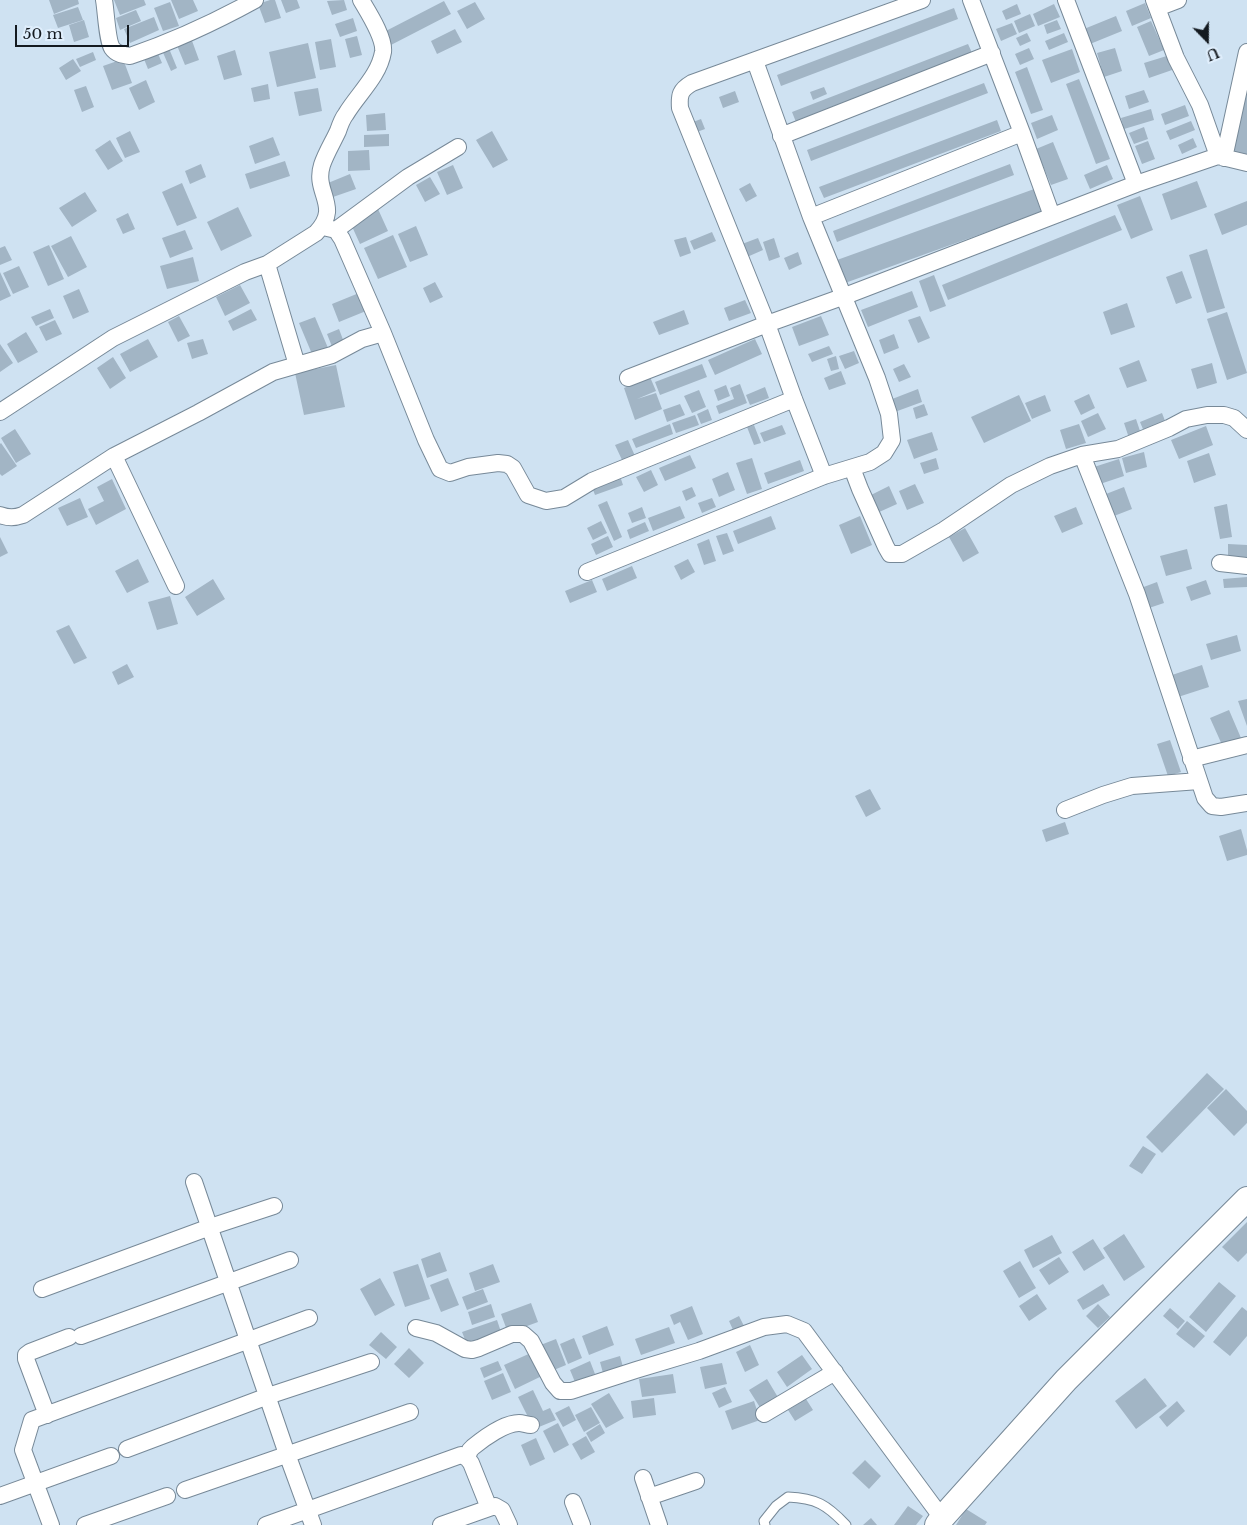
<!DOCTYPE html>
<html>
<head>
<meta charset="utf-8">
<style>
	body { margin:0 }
	#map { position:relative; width:1247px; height:1525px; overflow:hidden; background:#cfe2f2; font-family:"Libre Baskerville",serif }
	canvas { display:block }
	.north { position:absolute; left:1182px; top:15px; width:50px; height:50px; -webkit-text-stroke:4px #dfeefc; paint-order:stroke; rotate:158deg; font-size:14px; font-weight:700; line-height:20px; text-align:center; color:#141a20 }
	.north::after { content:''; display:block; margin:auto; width:18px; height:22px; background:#141a20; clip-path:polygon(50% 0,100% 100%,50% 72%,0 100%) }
	.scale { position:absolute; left:15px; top:25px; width:114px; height:22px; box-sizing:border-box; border:2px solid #141a20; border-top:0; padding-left:6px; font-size:15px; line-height:18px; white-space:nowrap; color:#141a20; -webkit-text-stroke:4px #dfeefc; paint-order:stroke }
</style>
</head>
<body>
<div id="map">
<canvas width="1247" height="1525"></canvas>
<div class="north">U</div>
<div class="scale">50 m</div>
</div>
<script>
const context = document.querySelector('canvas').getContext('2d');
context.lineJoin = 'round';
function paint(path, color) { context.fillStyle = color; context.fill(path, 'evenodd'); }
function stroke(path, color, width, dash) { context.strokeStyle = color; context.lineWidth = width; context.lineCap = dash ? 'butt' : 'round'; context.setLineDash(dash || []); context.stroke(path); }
const building = new Path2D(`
	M49,0H78L79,4L54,14Z
	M114,0H144L146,5L120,15Z
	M171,0H193L198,11L179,19Z
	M270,0H275L281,18L265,23L258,4Z
	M281,0H297L300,8L286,13Z
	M344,0L347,10L332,15L327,1Z
	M444,1L451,14L389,46L382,33Z
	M170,2L179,26L163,31L154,8Z
	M475,2L485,19L467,29L457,11Z
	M1145,3L1151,18L1132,26L1126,11Z
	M1017,4L1021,14L1006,20L1002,11Z
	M1054,4L1060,17L1038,26L1033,14Z
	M78,7L83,20L58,28L53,15Z
	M954,8L958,19L781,86L777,75Z
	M136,10L141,21L120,30L116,18Z
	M1030,14L1035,26L1019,33L1014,21Z
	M1116,16L1122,31L1090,44L1084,29Z
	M154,17L159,30L130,43L124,29Z
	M353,18L357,31L340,37L335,24Z
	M84,20L89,37L74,42L69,25Z
	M1057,20L1061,29L1047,34L1044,25Z
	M1151,21L1164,50L1149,56L1137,27Z
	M1012,23L1017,34L1001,41L996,29Z
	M455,29L462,42L437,54L431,41Z
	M1027,33L1031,41L1020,46L1016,38Z
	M1064,33L1068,42L1049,50L1045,41Z
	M357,36L362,55L350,58L345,39Z
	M191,38L199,60L185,65L176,43Z
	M331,39L336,67L320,70L315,42Z
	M308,43L316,78L277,87L269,52Z
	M968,44L973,55L796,122L792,112Z
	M168,46L177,68L171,71L161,48Z
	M1029,48L1034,59L1020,65L1015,54Z
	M1115,48L1122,71L1104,77L1097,53Z
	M156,49L162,63L148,69L142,54Z
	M1072,49L1080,72L1051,83L1042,60Z
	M235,50L242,75L224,80L217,56Z
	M93,52L96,60L80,67L76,59Z
	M1170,55L1175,69L1149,78L1144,63Z
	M73,59L81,71L66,80L59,68Z
	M123,59L132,83L112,90L103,66Z
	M1027,67L1043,110L1031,114L1015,72Z
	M1079,79L1110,159L1096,164L1066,84Z
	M146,80L155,102L139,110L129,88Z
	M984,83L988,93L811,161L807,150Z
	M268,84L270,99L254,102L251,88Z
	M1247,85V157L1228,153Z
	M86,86L94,107L82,112L74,90Z
	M824,87L827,94L813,100L810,92Z
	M318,88L322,111L299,116L294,92Z
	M1144,90L1149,102L1129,109L1125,96Z
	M735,91L739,102L723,108L719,97Z
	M1185,105L1189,116L1165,125L1161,114Z
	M1151,109L1154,120L1124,129L1121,118Z
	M385,113L386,130L367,131L366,115Z
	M1052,115L1058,130L1037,139L1031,123Z
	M701,119L705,129L697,132L693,122Z
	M997,120L1001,131L824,198L819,187Z
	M1191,121L1195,130L1170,140L1166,131Z
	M1144,127L1148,139L1134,144L1129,133Z
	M130,131L140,152L125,158L116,138Z
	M492,131L508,160L493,168L476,140Z
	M389,134V146L364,147V135Z
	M273,137L280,155L255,164L249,146Z
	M1193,138L1197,147L1182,154L1178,145Z
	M110,140L123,161L108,170L95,150Z
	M1148,141L1155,159L1142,164L1135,146Z
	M1053,142L1068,179L1051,185L1036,149Z
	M369,150L370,170L348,171V151Z
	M285,161L290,176L250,189L245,174Z
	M201,164L206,177L190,184L185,171Z
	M1010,164L1014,175L837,242L833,231Z
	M453,165L463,188L447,195L437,172Z
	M1107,165L1113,179L1090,189L1084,175Z
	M350,174L356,189L333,197L328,183Z
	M430,177L440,194L425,202L416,185Z
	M1197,181L1207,207L1171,220L1162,194Z
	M182,183L197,218L177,226L162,192Z
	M750,183L757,196L746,202L739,189Z
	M1037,188L1045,211L845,283L837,260Z
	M85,192L97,211L72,227L59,208Z
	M1140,196L1153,230L1131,239L1117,205Z
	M1247,201V225L1222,235L1214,214Z
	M238,207L252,236L221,251L207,222Z
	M378,209L388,231L360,244L350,222Z
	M128,213L135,229L123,234L116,219Z
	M1115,215L1122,230L948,300L942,285Z
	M416,226L428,255L410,262L398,234Z
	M185,230L193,249L170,258L162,238Z
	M712,232L716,241L694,250L690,241Z
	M393,235L407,267L378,279L364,248Z
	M71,236L87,267L68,277L51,246Z
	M686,237L691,253L680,257L674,240Z
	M758,238L763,250L747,257L742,244Z
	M774,238L780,257L769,261L763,242Z
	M49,245L64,279L48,286L33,252Z
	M5,246L12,260L0,265V248Z
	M1207,249L1225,308L1207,313L1189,255Z
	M798,252L802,264L789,270L784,258Z
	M193,257L199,281L167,289L160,266Z
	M19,266L29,287L13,294L3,273Z
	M1182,271L1192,298L1176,304L1166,277Z
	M0,272L11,296L0,301Z
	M934,275L946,306L930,312L919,281Z
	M435,282L443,297L430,303L423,288Z
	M240,285L250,303L225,316L216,297Z
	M79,289L89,312L73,319L63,296Z
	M912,291L918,307L868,327L861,310Z
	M359,293L366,311L339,322L332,304Z
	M745,300L751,313L729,321L724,308Z
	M1127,303L1135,327L1111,335L1103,312Z
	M50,309L54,318L36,326L31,317Z
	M251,309L257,320L233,331L228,321Z
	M684,310L689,324L659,335L653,322Z
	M1227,312L1247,373L1227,380L1207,319Z
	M179,316L190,336L178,342L168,322Z
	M821,316L829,335L799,346L792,327Z
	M920,316L930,338L918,343L908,320Z
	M315,317L328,348L312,354L299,323Z
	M55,320L62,334L46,341L39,327Z
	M339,329L345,345L333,349L327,334Z
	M26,332L38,352L18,363L7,344Z
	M894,334L899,348L884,354L879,340Z
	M148,339L158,357L130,372L120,354Z
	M203,339L208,354L192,359L187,343Z
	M755,339L762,354L715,375L708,360Z
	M0,344L13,363L0,372Z
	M829,346L833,354L812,362L808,354Z
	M854,351L859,363L845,369L839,356Z
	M836,356L839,369L831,371L827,359Z
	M113,357L126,378L110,389L97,368Z
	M1139,360L1147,381L1127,388L1119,368Z
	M1212,363L1217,383L1197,389L1191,369Z
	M702,364L707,377L660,395L655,382Z
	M904,364L911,377L899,382L893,369Z
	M336,365L345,407L304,415L295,373Z
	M841,371L846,384L829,390L824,378Z
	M650,377L656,391L637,399L656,393L662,409L635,420L624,388Z
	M740,384L747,403L719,414L716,406L734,399L730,388Z
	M726,385L730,396L718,401L714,390Z
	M765,387L769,398L750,405L746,395Z
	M918,389L922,402L892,413L887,401Z
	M699,390L706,407L692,413L684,396Z
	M1089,394L1095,408L1081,415L1074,401Z
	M1019,395L1031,421L984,443L971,417Z
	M1045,395L1051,411L1032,419L1025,403Z
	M680,404L685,415L667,422L663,410Z
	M924,404L928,415L916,419L913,408Z
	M708,409L712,420L701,424L697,414Z
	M1098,413L1106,429L1088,437L1081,421Z
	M1162,413L1167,426L1145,434L1140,422Z
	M695,415L699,425L676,433L672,423Z
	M1136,419L1142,437L1130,441L1124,423Z
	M670,424L673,434L636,448L632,439Z
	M1079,424L1086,443L1066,449L1060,430Z
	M754,425L761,443L754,445L747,427Z
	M782,425L786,434L764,442L760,433Z
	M1206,426L1213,445L1179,459L1171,440Z
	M15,429L31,454L16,463L1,438Z
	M932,432L938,450L914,459L907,440Z
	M628,440L635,456L623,462L615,445Z
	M1,443L17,466L2,476L0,474V444Z
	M1144,452L1147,467L1126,473L1122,458Z
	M1209,453L1216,475L1194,483L1187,461Z
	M690,455L696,468L665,481L659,468Z
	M752,458L762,489L747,494L736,463Z
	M936,458L939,469L924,474L920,463Z
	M1119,459L1124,476L1100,484L1094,467Z
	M800,460L804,471L768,484L764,473Z
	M651,470L658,485L644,492L636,477Z
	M728,472L735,490L719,497L712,479Z
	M620,476L623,485L595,495L592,487Z
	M112,479L126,509L96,525L88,509L104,501L97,487Z
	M915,484L924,503L907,510L899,491Z
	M889,486L897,504L877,513L869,496Z
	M692,487L696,496L686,501L682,491Z
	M1124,487L1132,509L1114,516L1106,494Z
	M80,498L88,517L67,526L58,508Z
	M712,498L716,507L702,513L698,503Z
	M607,501L622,537L614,541L598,505Z
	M1227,504L1232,537L1220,539L1214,507Z
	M680,506L685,518L653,531L648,518Z
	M642,507L646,518L632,523L628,513Z
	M1076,507L1083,524L1062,533L1054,516Z
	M771,516L776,529L738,544L733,531Z
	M860,516L872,545L851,554L839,525Z
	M601,521L607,533L593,540L587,528Z
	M645,522L649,531L630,539L627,530Z
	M965,528L979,553L963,562L949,537Z
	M727,533L734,551L723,555L716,536Z
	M608,536L613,547L596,555L591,544Z
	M0,537L8,553L0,557Z
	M709,539L716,561L704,565L697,544Z
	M1228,544L1247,545V560H1228Z
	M1187,549L1192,569L1166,576L1160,556Z
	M138,559L149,582L127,593L115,571Z
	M688,559L695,572L681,580L674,566Z
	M632,566L637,578L607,591L602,579Z
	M1247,577V587L1224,588L1223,579Z
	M213,579L225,599L197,616L185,597Z
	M592,580L597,592L570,603L565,591Z
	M1206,580L1211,594L1191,601L1186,587Z
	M1157,582L1164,603L1149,608L1141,588Z
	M170,596L178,624L157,630L148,602Z
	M69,625L87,658L74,664L56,631Z
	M1237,635L1241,651L1211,660L1206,644Z
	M127,664L134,677L118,685L112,672Z
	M1202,665L1209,687L1178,697L1172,675Z
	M1247,699V726L1238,701Z
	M1229,710L1241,738L1223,747L1210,718Z
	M1170,740L1181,772L1168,776L1157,744Z
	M870,789L881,809L866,817L855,796Z
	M1065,822L1069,834L1046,842L1042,830Z
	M1241,829L1247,850V855L1227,861L1219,836Z
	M1207,1073L1224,1089L1162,1153L1146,1137Z
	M1226,1089L1247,1111V1123L1234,1136L1207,1108Z
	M1143,1146L1156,1154L1142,1174L1129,1166Z
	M1247,1222V1253L1238,1262L1222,1247Z
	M1124,1234L1145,1267L1124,1281L1103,1248Z
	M1052,1235L1062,1253L1033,1268L1024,1250Z
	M1093,1239L1105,1258L1084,1271L1072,1252Z
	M440,1252L447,1271L427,1278L421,1259Z
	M1059,1257L1069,1272L1049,1285L1039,1270Z
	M1020,1261L1036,1288L1019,1298L1003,1271Z
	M418,1264L430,1299L405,1307L393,1272Z
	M493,1264L500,1282L475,1291L469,1273Z
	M380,1278L395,1305L375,1316L360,1289Z
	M448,1278L459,1305L441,1312L430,1285Z
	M1219,1282L1236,1296L1206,1332L1189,1317Z
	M1103,1284L1110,1295L1083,1310L1077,1300Z
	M483,1289L488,1302L467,1310L462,1297Z
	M1037,1294L1047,1309L1029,1321L1019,1306Z
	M531,1303L538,1322L508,1333L501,1314Z
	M491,1304L495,1317L472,1325L468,1312Z
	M1098,1304L1110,1317L1098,1328L1086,1316Z
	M692,1306L703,1334L688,1340L680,1322L674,1325L670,1315Z
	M1242,1307L1247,1311V1336L1230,1356L1213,1342Z
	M1170,1308L1185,1321L1178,1329L1163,1316Z
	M739,1316L744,1326L734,1332L729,1321Z
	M497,1320L502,1335L468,1347L462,1332Z
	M1187,1321L1205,1336L1194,1348L1176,1334Z
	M607,1326L614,1345L589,1355L582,1336Z
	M669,1327L675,1343L641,1355L635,1339Z
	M381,1332L397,1347L386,1359L369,1345Z
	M574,1338L582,1358L568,1364L560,1344Z
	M556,1339L566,1365L549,1372L538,1346Z
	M750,1345L759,1365L745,1372L736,1352Z
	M409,1348L424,1363L409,1378L394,1364Z
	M533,1352L544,1375L515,1389L504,1365Z
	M802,1355L812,1369L787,1387L777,1372Z
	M620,1356L623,1367L603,1373L600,1362Z
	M498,1361L502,1370L484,1378L480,1368Z
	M590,1361L595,1374L575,1382L570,1370Z
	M722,1363L727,1384L705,1389L700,1367Z
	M503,1373L511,1392L492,1400L484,1381Z
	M673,1374L676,1393L642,1397L639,1379Z
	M1145,1378L1167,1406L1136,1429L1115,1401Z
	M767,1379L779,1399L761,1409L749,1390Z
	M725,1387L732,1402L719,1408L712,1393Z
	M533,1390L543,1411L550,1408L556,1420L534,1429L518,1397Z
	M609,1393L624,1418L606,1428L591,1404Z
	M654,1398L656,1415L633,1418L631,1401Z
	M806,1399L813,1410L795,1421L788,1410Z
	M754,1401L760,1420L732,1430L725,1411Z
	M1177,1401L1185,1411L1167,1427L1159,1417Z
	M569,1406L576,1420L563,1427L555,1413Z
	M591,1407L600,1423L584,1432L575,1415Z
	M558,1423L569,1445L554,1453L543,1431Z
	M600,1424L605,1433L591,1442L586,1433Z
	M586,1436L595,1452L581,1460L572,1444Z
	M536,1438L545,1459L530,1466L521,1445Z
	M865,1460L881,1476L869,1489L852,1473Z
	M908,1506L923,1516L916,1525H894Z
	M966,1509L987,1522L985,1525H956Z
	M871,1518L877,1525H863Z`);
const lane = new Path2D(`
	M765,1525L764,1521L776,1506L788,1497C816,1498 827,1505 846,1525`);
const street = new Path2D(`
	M104,0C106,11 107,40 112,48C116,54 123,55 130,56C174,41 215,22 255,0
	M971,0L1022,133L1052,216
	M1066,0L1136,184
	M1154,0L1176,58L1200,105L1218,156
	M1157,8L1178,0
	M781,136L992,53
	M1224,158L1247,52
	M811,217L1022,133
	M336,230L408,177L458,147
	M267,264L297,365
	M383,333L426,440L440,469L450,473L468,467L498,463L507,464L513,468L528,495L546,501L564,498L592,481L794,399
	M628,378L767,324L845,296L1136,184L1218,156L1247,163
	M0,412L113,338L245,272L267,264L316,233C342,206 313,193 322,165C326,153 333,142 338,131C340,125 342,119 346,114C358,94 379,76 383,52C385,38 368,12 361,0
	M1082,455L1137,594L1205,798L1212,806L1221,807L1247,803
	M114,456L176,586
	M852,468L860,489L886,547L890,554H902L944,530L1011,485L1050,466L1082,455L1118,449L1169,428L1186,419L1207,415H1224L1234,418L1247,430
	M824,476L794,399L767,324L680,108C679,95 680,90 692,83L922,0
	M0,515C9,518 14,518 23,515L114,456L198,413L273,372L332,355L362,339L383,333L342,239L336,230L323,227
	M1220,563L1247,566
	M587,572L824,476L870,462L884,453L892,440L889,414L877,378L811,217L755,61
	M1191,759L1247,745
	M1065,810L1103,795L1132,786L1199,781
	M194,1182L287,1454L313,1525
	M42,1289L210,1227L274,1206
	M416,1328L436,1333L465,1349L472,1350L479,1348L512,1334H523L531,1341L553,1383L560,1391H571L636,1370L699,1351L764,1327L787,1324L804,1331L942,1518
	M81,1336L290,1260
	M764,1414L835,1372
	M47,1415L26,1359V1355L30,1352L69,1337
	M127,1449L268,1396L371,1362
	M467,1458L470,1450L473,1447C484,1438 505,1423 519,1423C523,1423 527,1425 531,1425
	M643,1478L659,1525
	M185,1490L410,1412
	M0,1496L111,1456
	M649,1497L696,1481
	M573,1502L582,1525
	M51,1525L23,1450L32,1420L309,1318
	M85,1525L167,1496
	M266,1525L461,1455L467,1458L471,1463L489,1508
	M441,1525L495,1506L502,1510L509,1525`);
const secondary = new Path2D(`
	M937,1525L942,1518L1066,1380L1247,1199`);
paint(building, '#a2b5c5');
stroke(lane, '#778998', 11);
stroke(street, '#778998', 18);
stroke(secondary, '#778998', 26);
stroke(lane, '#fff', 9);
stroke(street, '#fff', 16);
stroke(secondary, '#fff', 24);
</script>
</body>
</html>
